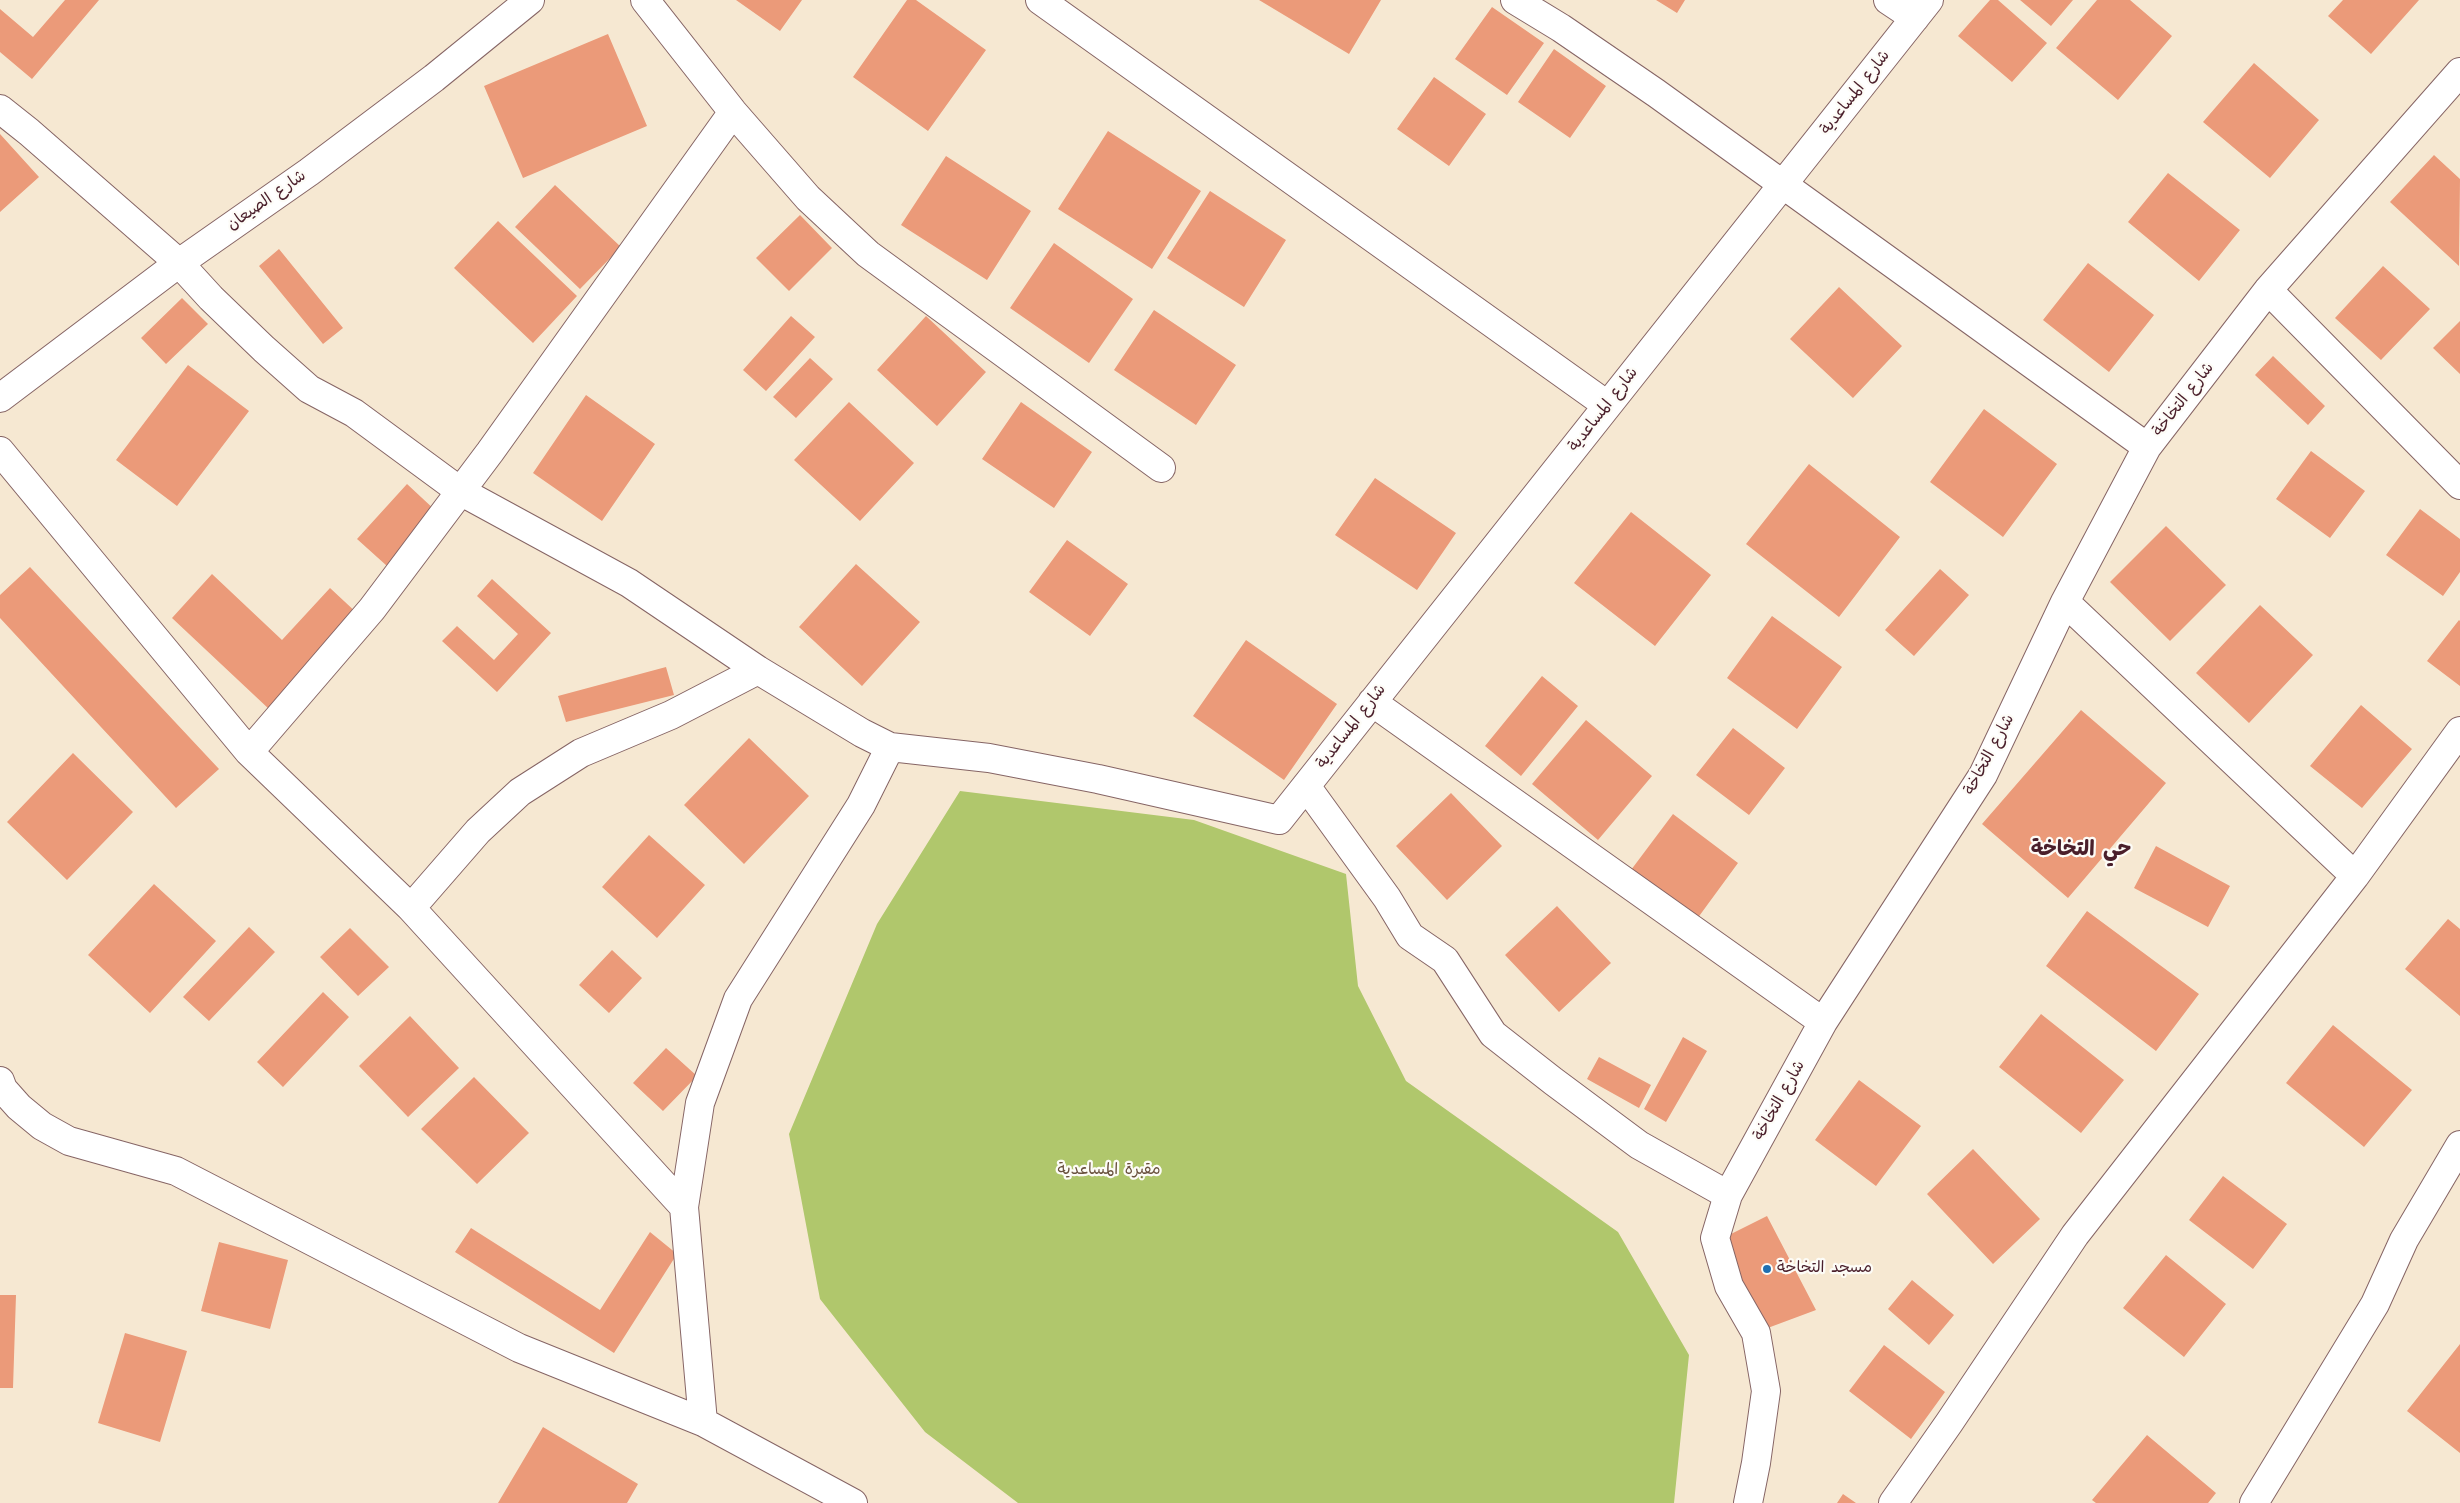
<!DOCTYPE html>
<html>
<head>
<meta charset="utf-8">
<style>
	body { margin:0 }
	canvas { display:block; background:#f6e8d2 }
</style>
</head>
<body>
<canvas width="2460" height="1503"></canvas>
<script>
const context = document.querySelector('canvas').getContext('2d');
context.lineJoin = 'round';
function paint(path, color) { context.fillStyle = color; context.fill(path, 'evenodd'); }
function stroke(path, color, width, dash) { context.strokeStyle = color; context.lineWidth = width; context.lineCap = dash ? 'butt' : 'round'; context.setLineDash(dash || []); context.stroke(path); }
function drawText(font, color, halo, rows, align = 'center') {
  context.font = font + ' "Architects Daughter","Playpen Sans Arabic",sans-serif'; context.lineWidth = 4.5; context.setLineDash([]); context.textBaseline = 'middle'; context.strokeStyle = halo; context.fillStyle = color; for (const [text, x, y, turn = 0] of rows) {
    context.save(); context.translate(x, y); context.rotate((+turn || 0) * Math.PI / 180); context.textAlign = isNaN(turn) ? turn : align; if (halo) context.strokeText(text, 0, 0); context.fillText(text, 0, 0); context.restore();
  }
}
const green = new Path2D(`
	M960,791L1194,820L1346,874L1358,986L1406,1081L1618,1232L1689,1355L1674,1503H1018L925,1432L820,1299L789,1134L877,924Z`);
const building = new Path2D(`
	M65,0H99L32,79L0,52V9L33,37Z
	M736,0H802L780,31Z
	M907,0H916L986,50L928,131L853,77Z
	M1259,0H1381L1349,54Z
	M1656,0H1685L1677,13Z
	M1990,0H1998L2047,43L2012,82L1958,36Z
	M2020,0H2073L2051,26Z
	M2097,0H2130L2172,36L2118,100L2056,48Z
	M2343,0H2419L2371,54L2328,16Z
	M1492,7L1544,43L1507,95L1455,59Z
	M608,34L647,126L523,178L484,86Z
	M1554,49L1606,86L1570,138L1518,102Z
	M2254,63L2319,120L2270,178L2203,122Z
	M1434,77L1486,114L1449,166L1397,129Z
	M1108,131L1201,191L1152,269L1058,209Z
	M0,134L39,177L0,212Z
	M2434,155L2460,179L2459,266L2390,202Z
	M946,156L1031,211L987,280L901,225Z
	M2168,173L2240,230L2199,281L2128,222Z
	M555,185L621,247L580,289L515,227Z
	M1210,191L1286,240L1244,307L1167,258Z
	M800,215L832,248L789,291L756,258Z
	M498,221L577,296L533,343L454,268Z
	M1054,243L1133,299L1089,363L1010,308Z
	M279,249L343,328L323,344L259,266Z
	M2088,263L2154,315L2109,372L2043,320Z
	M2383,266L2430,309L2381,360L2335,318Z
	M1839,287L1902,346L1853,398L1790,339Z
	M182,298L208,324L166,364L141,338Z
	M1154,310L1236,365L1196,425L1114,370Z
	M791,316L815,337L766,391L743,370Z
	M926,316L986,372L937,426L877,370Z
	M2460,321V374L2433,348Z
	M2273,356L2325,406L2308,425L2255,375Z
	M810,358L833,379L796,418L773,397Z
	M188,365L249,411L177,506L116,460Z
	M586,395L655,444L602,521L533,473Z
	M849,402L914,463L860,521L794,460Z
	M1021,402L1092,452L1054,508L982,459Z
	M1984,409L2057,464L2003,537L1930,482Z
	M2311,451L2365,491L2330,538L2276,499Z
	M1809,464L1900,537L1839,617L1746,544Z
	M1375,478L1456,533L1417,590L1335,535Z
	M407,484L436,511L387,566L357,539Z
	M2420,509L2460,539V572L2443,596L2386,555Z
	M1631,512L1711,575L1655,646L1574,583Z
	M2166,526L2226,585L2170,641L2110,582Z
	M1067,540L1128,584L1090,636L1029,592Z
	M856,564L920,622L862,686L799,627Z
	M30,567L219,769L176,808L0,618V595Z
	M1940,569L1969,595L1914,656L1885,630Z
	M212,574L282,640L330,588L359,615L270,710L172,618Z
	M492,579L551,633L497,692L442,641L457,626L494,660L518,634L477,596Z
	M2260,605L2313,655L2249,723L2196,673Z
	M1772,616L1842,667L1797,729L1727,678Z
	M2459,620L2460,621V686L2427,661Z
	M1246,640L1337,704L1284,780L1193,716Z
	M666,667L674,695L566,722L558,696Z
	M1542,676L1578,706L1521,776L1485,746Z
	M2361,705L2412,749L2362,808L2310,766Z
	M2081,710L2166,783L2068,898L1982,824Z
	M1586,720L1652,776L1598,840L1532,784Z
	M1733,728L1785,768L1749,815L1696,775Z
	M749,738L809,796L744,864L684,805Z
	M73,753L133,812L67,880L7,822Z
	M1451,793L1502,846L1447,900L1396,846Z
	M1673,814L1738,863L1697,919L1631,870Z
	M649,835L705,885L657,938L602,887Z
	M2156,846L2230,886L2208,927L2134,888Z
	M154,884L216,941L150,1013L88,955Z
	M1557,906L1611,963L1559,1012L1505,955Z
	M2087,911L2199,994L2156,1051L2046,966Z
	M2448,919L2460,929V1016L2405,969Z
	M249,927L275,952L209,1021L183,997Z
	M350,928L389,967L358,996L320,957Z
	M612,950L642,978L609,1013L579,985Z
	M323,992L349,1017L283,1087L257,1062Z
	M2041,1014L2124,1080L2081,1133L1999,1067Z
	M410,1016L459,1068L408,1117L359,1066Z
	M2333,1025L2412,1090L2364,1147L2286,1083Z
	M1683,1037L1707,1051L1666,1122L1644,1109Z
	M666,1048L697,1076L663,1111L633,1083Z
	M1599,1057L1651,1085L1639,1108L1587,1079Z
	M474,1077L529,1133L477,1184L421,1129Z
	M1859,1080L1921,1126L1876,1186L1815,1140Z
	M1973,1149L2040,1219L1993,1264L1927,1194Z
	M2223,1176L2287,1224L2253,1269L2189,1220Z
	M1767,1216L1816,1310L1765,1329L1721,1239Z
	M471,1228L600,1310L650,1232L677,1254L614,1353L455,1252Z
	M219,1242L288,1260L270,1329L201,1311Z
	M2166,1255L2226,1304L2184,1357L2123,1308Z
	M1912,1280L1954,1315L1929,1345L1888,1309Z
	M0,1295H16L13,1388H0Z
	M125,1333L187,1351L160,1442L98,1423Z
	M2460,1344V1453L2407,1411Z
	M1884,1345L1945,1392L1911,1439L1849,1391Z
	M543,1427L638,1484L627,1503H498Z
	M2147,1435L2216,1493L2208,1503H2096L2092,1500Z
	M1843,1494L1856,1503H1837Z`);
const street = new Path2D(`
	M645,0L733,112L808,198L868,254L1161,468
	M1040,0L1607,405
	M1515,0L1561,28L1656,93L2147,447
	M1888,0L1915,18
	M0,109L29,132L179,263L211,298L264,349L309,389L354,413L460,491L629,583L758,670L862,733L890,747L861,805L738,999L700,1103L684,1207L703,1422
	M2268,290L2460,485
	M0,398L179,263L309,172L434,78L530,0
	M0,451L249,752L411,908L684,1207
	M2065,602L2355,876
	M1372,702L1823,1022
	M890,747L989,758L1098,779L1279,820L1929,0
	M249,752L372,609L490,452L733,112
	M1306,786L1387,898L1410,936L1445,960L1493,1034L1553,1081L1639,1145L1728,1195
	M411,908L478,831L520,792L581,753L671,715L758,670
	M0,1081L3,1089L19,1107L42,1126L69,1141L176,1171L519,1348L703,1422L853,1503
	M1748,1503L1756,1463L1766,1391L1756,1333L1729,1286L1715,1238L1728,1195L1823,1022L1983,775L2065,602L2147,447L2268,290L2460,72
	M1893,1503L1949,1423L2075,1235L2355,876L2460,731
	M2254,1503L2375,1304L2404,1240L2460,1145`);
const markers = [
	[1767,1269,5,"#1f6fb2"]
];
const streetNames = [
	["شارع المساعدية",1856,93,-52],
	["شارع الصيعان",267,201,-35],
	["شارع التخاخة",2184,400,-52],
	["شارع المساعدية",1604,410,-52],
	["شارع المساعدية",1352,727,-52],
	["شارع التخاخة",1990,755,-62],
	["شارع التخاخة",1780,1101,-61]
];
const parkNames = [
	["مقبرة المساعدية",1109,1171]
];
const poiNames = [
	["مسجد التخاخة",1777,1269]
];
const districtNames = [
	["حي التخاخة",2081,851]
];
paint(green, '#b0c76c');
paint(building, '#eb9a79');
stroke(street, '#866565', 30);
stroke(street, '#fff', 28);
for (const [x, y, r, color] of markers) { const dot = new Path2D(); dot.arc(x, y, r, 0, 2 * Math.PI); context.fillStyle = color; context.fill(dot); stroke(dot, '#fdfcf7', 2); }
drawText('16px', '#4a1f2b', '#fdfcf7', streetNames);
drawText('16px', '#69513e', '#fdfcf7', parkNames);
drawText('16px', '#4a1f2b', '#fdfcf7', poiNames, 'left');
drawText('bold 21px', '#4a1f2b', '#fdfcf7', districtNames);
</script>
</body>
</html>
